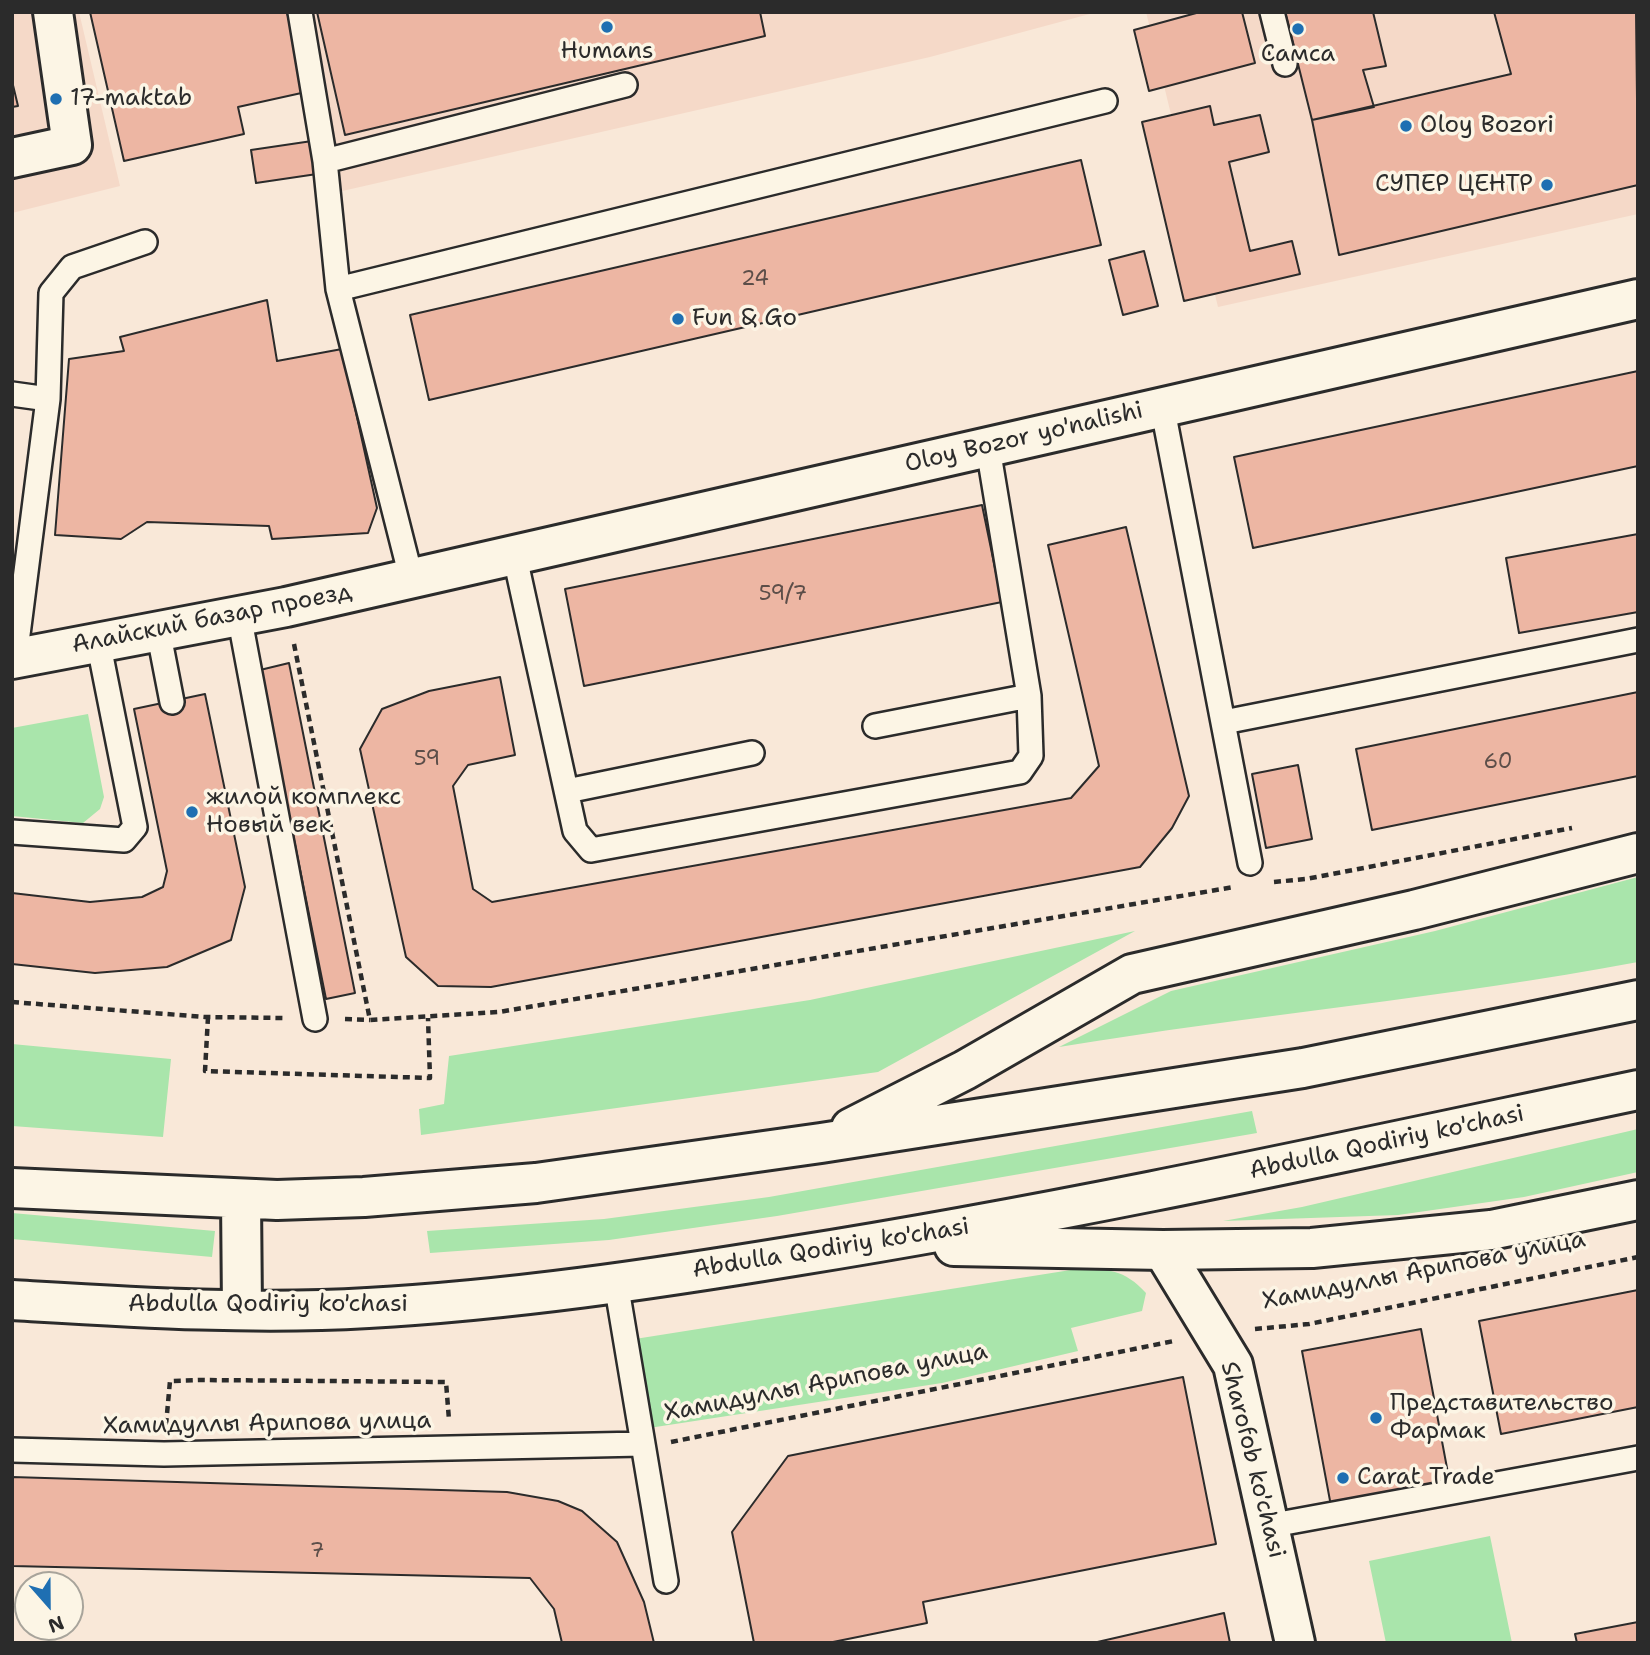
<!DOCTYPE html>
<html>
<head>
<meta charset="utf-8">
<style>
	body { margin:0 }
	#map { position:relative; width:1650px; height:1655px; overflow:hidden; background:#f9e8d8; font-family:"Shantell Sans",sans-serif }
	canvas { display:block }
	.frame { position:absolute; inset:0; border:14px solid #2b2b2b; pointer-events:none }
	.north { position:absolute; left:14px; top:1571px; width:70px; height:70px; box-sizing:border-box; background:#fcf5e5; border:2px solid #a8a49b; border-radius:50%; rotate:159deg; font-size:19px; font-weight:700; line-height:28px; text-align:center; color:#2b2b2b }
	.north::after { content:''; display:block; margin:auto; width:24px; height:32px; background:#1f6fb2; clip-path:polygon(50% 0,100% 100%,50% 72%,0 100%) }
</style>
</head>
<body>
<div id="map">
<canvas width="1650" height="1655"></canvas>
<div class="frame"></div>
<div class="north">N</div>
</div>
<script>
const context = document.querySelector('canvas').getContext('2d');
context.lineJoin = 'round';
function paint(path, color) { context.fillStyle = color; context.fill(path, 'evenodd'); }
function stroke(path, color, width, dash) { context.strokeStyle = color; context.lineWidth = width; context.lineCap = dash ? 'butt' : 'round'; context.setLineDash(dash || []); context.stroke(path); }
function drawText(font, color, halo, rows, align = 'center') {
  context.font = font + ' "Shantell Sans",sans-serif'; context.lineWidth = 7; context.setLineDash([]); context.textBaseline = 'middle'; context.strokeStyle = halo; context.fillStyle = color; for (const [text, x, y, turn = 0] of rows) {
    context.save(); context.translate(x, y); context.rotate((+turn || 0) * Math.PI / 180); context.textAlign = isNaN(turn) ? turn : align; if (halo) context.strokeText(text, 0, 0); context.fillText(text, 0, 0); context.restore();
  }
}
const built = new Path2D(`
	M12,12H79L120,186L12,213Z
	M296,12H1097L930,57L338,192Z
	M1146,12H1638V214L1218,307Z`);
const green = new Path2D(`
	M88,714L104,797L100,809L83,823L12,816V728Z
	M1638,877V962C1446,998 1252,1015 1059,1047L1171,991L1435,931Z
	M1135,931L878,1072L421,1135L419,1109L444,1104L449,1056L810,1000Z
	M12,1044L171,1059L163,1137L12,1126Z
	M1252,1111L1257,1133L777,1216L609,1240L430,1253L427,1231L604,1219L769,1197Z
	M1638,1129V1172L1524,1197L1398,1215L1223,1221L1302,1207Z
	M12,1213L215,1231L212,1257L12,1239Z
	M1077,1269C1108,1269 1124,1269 1146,1293L1142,1311L1071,1328L1078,1351L942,1383L649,1428L635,1339Z
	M1490,1536L1512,1643H1386L1369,1561Z`);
const building = new Path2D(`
	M90,12H287L306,92L238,107L244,134L124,161Z
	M317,12H760L765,36L345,135Z
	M1200,12H1242L1255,63L1149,91L1134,30Z
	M1285,12H1373L1386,66L1363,70L1374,107L1312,120Z
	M1494,12H1636L1638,185L1339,255L1312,120L1511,74Z
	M12,81L18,106L12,107Z
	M1210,106L1214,125L1260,115L1269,152L1229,162L1250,251L1292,241L1300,274L1184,301L1142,122Z
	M312,141L317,174L256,183L251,150Z
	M1081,160L1101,245L429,400L410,315Z
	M1144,251L1158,306L1123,315L1109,260Z
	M267,300L277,361L342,349L377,508L368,533L272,539L269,526L147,522L121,539L55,535L69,359L124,351L120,337Z
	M1638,371V466L1253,548L1234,457Z
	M982,505L1002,602L584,686L565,589Z
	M1126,527L1189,796L1172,828L1140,867L491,987L438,986L406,957L360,749L382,709L429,691L500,677L515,755L468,765L453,786L473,889L492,902L1071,798L1099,766L1048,545Z
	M1638,534V612L1519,633L1506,558Z
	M289,663L355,993L326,999L260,670Z
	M1638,692V776L1372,830L1356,749Z
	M205,694L245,887L231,940L167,967L95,973L12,964V893L90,902L142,897L163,887L167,871L134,709Z
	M1298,765L1312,839L1266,848L1252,774Z
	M1638,1290V1407L1501,1434L1479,1321Z
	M1421,1329L1450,1484L1331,1506L1302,1351Z
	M1183,1377L1216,1544L923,1602L927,1623L828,1643H754L732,1532L788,1456Z
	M12,1477L507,1492L558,1501L582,1511L617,1542L644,1602L654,1643H562L554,1609L530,1578L12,1566Z
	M1224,1613L1230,1643H1093Z
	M1638,1622V1643H1577L1575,1634Z`);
const path = new Path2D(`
	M294,644L370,1020L499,1012L1234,887
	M1274,882L1306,879L1572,828
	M12,1002L205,1017L284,1018
	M208,1017L205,1071L430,1078L428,1018
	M345,1019L370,1020
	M1255,1329L1309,1324L1638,1257
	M166,1425L170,1381L201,1380L446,1382L449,1420
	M671,1442L1174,1341`);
const lane = new Path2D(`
	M300,12L325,161L338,289L411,577
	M1272,12L1285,64
	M325,161L625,85
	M338,289L1105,101
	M12,394L48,399
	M1162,405L1250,863
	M514,553L575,831L591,850L1020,772L1031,756L1029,696L988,448
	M239,615L315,1019
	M158,630L172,702
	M15,658L48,399L51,293L72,267L145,242
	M1224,722L1638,640
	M875,726L1029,696
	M567,791L752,753
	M12,832L124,840L135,827L98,641
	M616,1283L666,1581
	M12,1450L164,1454L642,1444
	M1268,1526L1638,1458`);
const street = new Path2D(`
	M12,158L72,145L53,12
	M12,659L286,607L1638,299
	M1163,1250L1233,1365L1295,1643`);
const primary = new Path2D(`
	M851,1128L965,1070L1132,974L1414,910L1638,853
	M12,1188L277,1200L364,1197L536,1183L821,1143L1303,1068L1638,1000
	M241,1199L242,1309
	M954,1246L1163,1250L1312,1248L1491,1230L1638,1200
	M12,1300C130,1307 250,1315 368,1308C511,1300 653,1279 794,1256C1077,1211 1357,1149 1638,1090`);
const markers = [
	[607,27,7,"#1f6fb2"],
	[1298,29,7,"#1f6fb2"],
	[56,99,7,"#1f6fb2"],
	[1406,126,7,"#1f6fb2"],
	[1547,185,7,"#1f6fb2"],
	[678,319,7,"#1f6fb2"],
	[192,812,7,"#1f6fb2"],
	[1376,1418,7,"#1f6fb2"],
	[1343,1478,7,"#1f6fb2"]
];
const numberNames = [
	["24",755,280],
	["59/7",783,595],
	["59",427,760],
	["60",1498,763],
	["7",317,1552]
];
const poiNames = [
	["Humans",607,52,"center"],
	["Самса",1298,55,"center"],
	["17-maktab",70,99],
	["Oloy Bozori",1420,126],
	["СУПЕР ЦЕНТР",1533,185,"right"],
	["Fun & Go",692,319],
	["жилой комплекс",206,798],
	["Новый век",206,826],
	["Представительство",1390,1404],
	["Фармак",1390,1432],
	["Carat Trade",1357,1478]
];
const streetNames = [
	["Oloy Bozor yo'nalishi",1024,438,-13],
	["Алайский базар проезд",212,619,-11],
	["Abdulla Qodiriy ko'chasi",1387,1143,-12],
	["Abdulla Qodiriy ko'chasi",831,1249,-9],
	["Хамидуллы Арипова улица",1424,1271,-11],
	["Abdulla Qodiriy ko'chasi",268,1305],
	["Хамидуллы Арипова улица",826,1383,-11],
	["Хамидуллы Арипова улица",267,1424,-1],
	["Sharofob ko'chasi",1252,1460,76]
];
paint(built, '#f5d9c8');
paint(green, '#a9e5ab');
paint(building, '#edb6a3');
stroke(building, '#2b2b2b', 2);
stroke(lane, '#2b2b2b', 28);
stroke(street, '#2b2b2b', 44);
stroke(primary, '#2b2b2b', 44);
stroke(path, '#2b2b2b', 4.5, [7, 5]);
stroke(lane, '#fcf5e5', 23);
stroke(street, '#fcf5e5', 38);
stroke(primary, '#fcf5e5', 38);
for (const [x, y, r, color] of markers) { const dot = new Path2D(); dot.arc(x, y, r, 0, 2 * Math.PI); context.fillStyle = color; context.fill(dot); stroke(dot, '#fcf5e5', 2.5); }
drawText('21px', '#5c4e49', null, numberNames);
drawText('24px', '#2b2b2b', '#fcf5e5', poiNames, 'left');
drawText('24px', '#2b2b2b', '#fcf5e5', streetNames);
</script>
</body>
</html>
